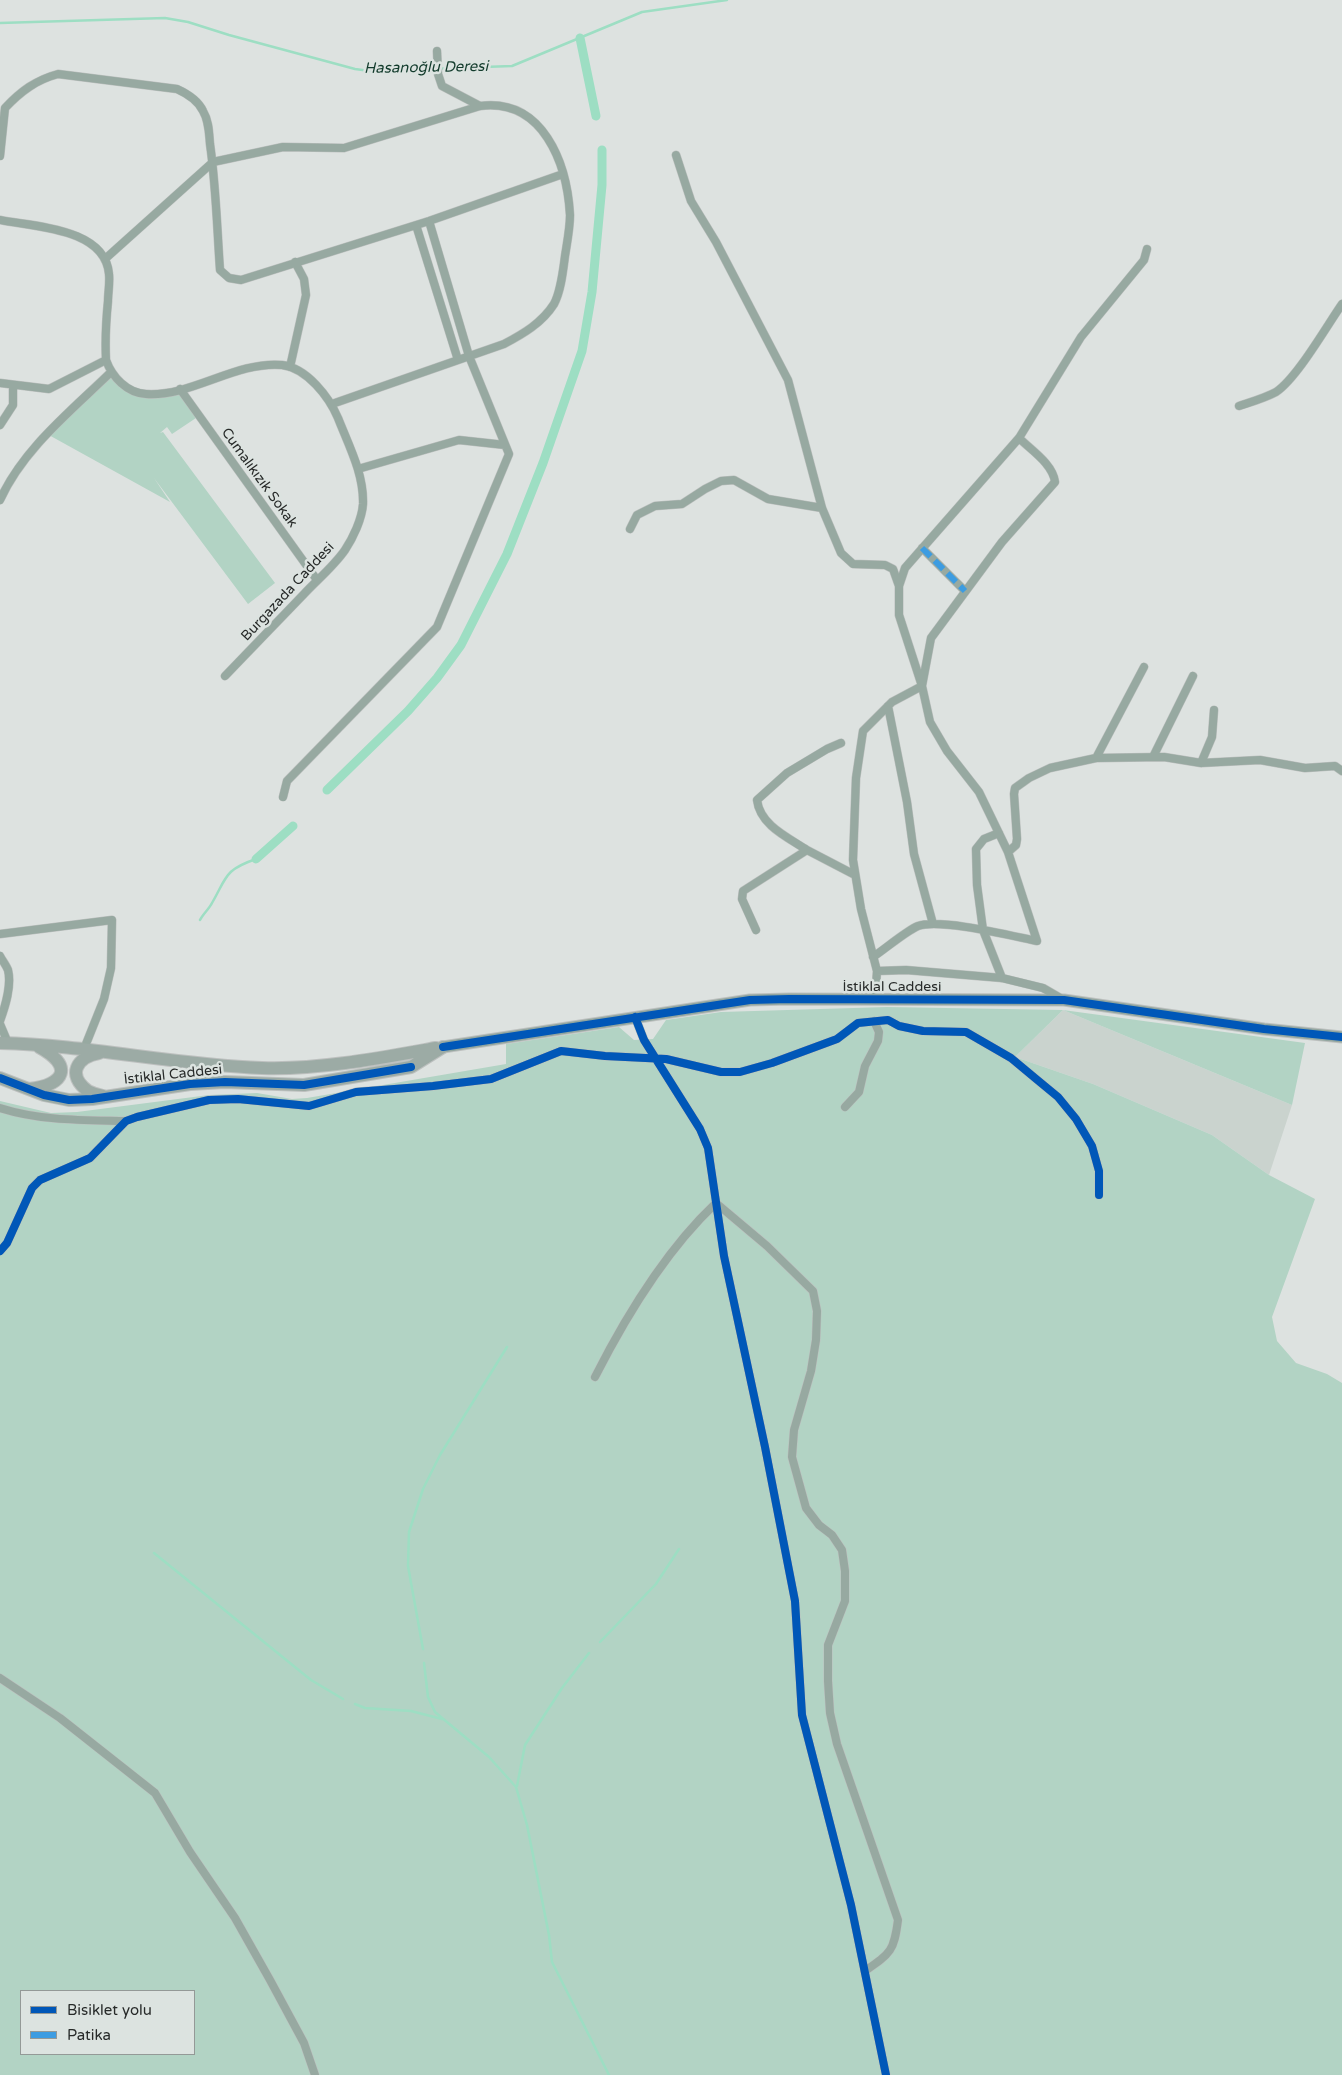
<!DOCTYPE html>
<html>
<head>
<meta charset="utf-8">
<style>
	body { margin:0 }
	#map { position:relative; width:1342px; height:2075px; overflow:hidden; background:#dde2e0; font-family:"Varela Round",sans-serif }
	canvas { display:block }
	.legend { position:absolute; left:20px; top:1990px; width:175px; height:65px; box-sizing:border-box; background:#dce3e0; border:1px solid #949997; margin:0; padding:6px 9px; list-style:none; font-size:15px; color:#272a29 }
	.legend li { display:flex; align-items:center; gap:10px; height:25px }
	.legend b { width:25px; border:1px solid #949997 }
</style>
</head>
<body>
<div id="map">
<canvas width="1342" height="2075"></canvas>
<ul class="legend">
<li><b style="height:6px;background:#0057b8"></b>Bisiklet yolu</li>
<li><b style="height:6px;background:#3d9ce1"></b>Patika</li>
</ul>
</div>
<script>
const context = document.querySelector('canvas').getContext('2d');
context.lineJoin = 'round';
function paint(path, color) { context.fillStyle = color; context.fill(path, 'evenodd'); }
function stroke(path, color, width, dash) { context.strokeStyle = color; context.lineWidth = width; context.lineCap = dash ? 'butt' : 'round'; context.setLineDash(dash || []); context.stroke(path); }
function drawText(font, color, halo, rows, align = 'center') {
  context.font = font + ' "Varela Round",sans-serif'; context.lineWidth = 5; context.setLineDash([]); context.textBaseline = 'middle'; context.strokeStyle = halo; context.fillStyle = color; for (const [text, x, y, turn = 0] of rows) {
    context.save(); context.translate(x, y); context.rotate((+turn || 0) * Math.PI / 180); context.textAlign = isNaN(turn) ? turn : align; if (halo) context.strokeText(text, 0, 0); context.fillText(text, 0, 0); context.restore();
  }
}
const built = new Path2D(`
	M1063,1010L1292,1105L1269,1175L1212,1135L1093,1084L1015,1057Z`);
const green = new Path2D(`
	M110,373L145,394L180,389L199,416L172,434L167,427L160,433L163,432L275,583L248,604L154,478L170,502L47,434Z
	M887,1007L1063,1010L1305,1043L1292,1105L1063,1010L1015,1057L1093,1084L1212,1135L1269,1175L1315,1199L1272,1317L1277,1341L1296,1363L1327,1374L1342,1383V2075H0V1101L51,1113L77,1112L209,1095L257,1093L292,1099L307,1098L506,1064V1044L619,1027L634,1040L653,1039L666,1020L721,1012ZM21,1991H194V2054H21Z`);
const stream = new Path2D(`
	M0,23L165,18L188,22L229,35L355,69L370,71L512,66L642,12L727,0
	M200,920C203,914 209,909 212,903C227,877 224,870 256,859
	M154,1553L311,1680L343,1699
	M600,1642L656,1584L679,1549
	M423,1649L408,1566L409,1532L423,1489L440,1455L507,1347
	M424,1663L428,1697L435,1712L489,1757L516,1787L527,1825L549,1935L552,1962L609,2075
	M355,1704L365,1708L411,1711L442,1719
	M517,1786L525,1745L562,1688L589,1653`);
const canal = new Path2D(`
	M580,38L596,116
	M327,790L408,711L437,678L461,645L507,554L543,463L582,351L592,292L602,185V150
	M256,859L293,826`);
const street = new Path2D(`
	M437,51L438,74L442,86L480,106
	M676,155L691,201L716,242L788,380L822,508L841,553L853,564L885,565L893,569L899,586
	M0,156L5,108C21,91 36,80 58,74L177,89C188,94 198,100 203,111C209,121 209,133 210,144C216,186 217,228 220,270L229,278L241,280L429,221L563,174
	M0,220C35,227 105,228 109,274C110,283 108,293 108,301C106,321 105,340 106,360C112,377 127,393 146,394C192,397 235,361 282,365C307,368 329,397 338,418C349,446 364,474 363,504C362,519 353,538 345,550C334,566 317,580 304,594C278,621 251,649 225,676
	M416,225L458,360
	M105,259L213,162L283,147L344,148L480,106C543,98 567,163 570,215C570,228 567,243 565,256C563,271 561,291 554,304C542,323 523,334 504,344L332,404
	M290,367L306,295L304,279L295,262
	M0,383L49,389L106,360
	M180,389L317,580
	M1239,406C1251,402 1265,398 1276,392C1297,378 1326,327 1342,304
	M0,425L13,405V385
	M358,469L459,440L505,445
	M0,500C23,449 71,411 110,373
	M630,529L637,515L655,506L682,504L705,489L721,481L734,480L768,499L822,508
	M922,548L965,591
	M888,706L907,802L914,854L933,924
	M1153,757L1193,676
	M1096,758L1144,667
	M1201,763L1212,737L1214,710
	M283,797L287,781L437,627L509,454L469,356L429,221
	M999,833L984,839L976,849L977,885L983,930L1002,978
	M807,850C787,837 760,825 757,800L787,773L827,749L841,743
	M1008,852L1016,845L1017,839L1014,794L1015,788L1029,778L1050,768L1096,758L1164,757L1201,763L1260,760L1305,768L1335,766L1342,771
	M756,930L742,899L743,891L807,850L855,875
	M0,934L112,920L111,968L104,999L84,1049
	M0,956C2,960 6,965 8,970C12,986 5,1007 0,1021
	M873,957C885,949 906,931 918,926C940,918 1012,936 1037,941L1008,852L979,792L947,751L930,722L922,686L899,615V586L905,568L1019,438L1081,337L1144,260L1147,249
	M877,971L906,970L1002,978L1043,988L1062,999
	M875,1000L877,971L861,909L853,860L856,778L863,731L892,702L922,686L931,638L1002,542L1055,482C1053,464 1031,450 1019,438
	M635,1017L644,1040L700,1129L708,1148L724,1256L765,1447L795,1601L802,1715L851,1905L886,2075
	M0,1024L8,1043
	M845,1107L859,1092L865,1066L878,1041L879,1032L874,1021
	M0,1108C41,1121 83,1120 126,1121
	M0,1251L7,1243L32,1188L40,1180L90,1158L126,1121L137,1117L209,1100L238,1099L309,1106L356,1092L433,1086L491,1079L561,1051L605,1056L666,1059L721,1072H740L772,1063L837,1039L858,1023L888,1020L899,1026L923,1031L966,1032L1011,1058L1035,1078L1058,1097L1076,1119L1092,1146L1099,1171V1195
	M595,1377C625,1318 667,1249 716,1203L767,1246L813,1291L817,1311L816,1340L811,1371L794,1430L792,1457L806,1508L819,1525L832,1535L842,1550L845,1571V1601L828,1645V1681L830,1713L837,1744L898,1920C894,1951 891,1953 865,1971
	M0,1678L60,1718L155,1793L190,1852L235,1918L270,1980L304,2043L315,2075`);
const secondary = new Path2D(`
	M443,1047L750,1000L789,999L1064,1000L1264,1029L1342,1037`);
const primary = new Path2D(`
	M0,1043C88,1045 174,1065 262,1068C318,1070 380,1058 436,1048
	M99,1053C77,1057 66,1075 88,1091C92,1093 98,1095 103,1096
	M0,1078L44,1095L69,1100L92,1099L190,1084L225,1082L304,1085L411,1067L443,1047
	M29,1089C65,1085 74,1066 39,1047`);
const quiet = new Path2D(`
	M922,548L965,591`);
const cycleway = new Path2D(`
	M635,1017L644,1040L700,1129L708,1148L724,1256L765,1447L795,1601L802,1715L851,1905L886,2075
	M443,1047L750,1000L789,999L1064,1000L1264,1029L1342,1037
	M0,1078L44,1095L69,1100L92,1099L190,1084L225,1082L304,1085L411,1067
	M0,1251L7,1243L32,1188L40,1180L90,1158L126,1121L137,1117L209,1100L238,1099L309,1106L356,1092L433,1086L491,1079L561,1051L605,1056L666,1059L721,1072H740L772,1063L837,1039L858,1023L888,1020L899,1026L923,1031L966,1032L1011,1058L1035,1078L1058,1097L1076,1119L1092,1146L1099,1171V1195`);
const streetNames = [
	["Cumalıkızık Sokak",259,478,54],
	["Burgazada Caddesi",288,592,-47],
	["İstiklal Caddesi",892,987],
	["İstiklal Caddesi",173,1075,-6]
];
const waterNames = [
	["Hasanoğlu Deresi",426,68,-1]
];
paint(built, '#cad3ce');
paint(green, '#b2d3c4');
stroke(stream, '#9ddec3', 2.5);
stroke(canal, '#9ddec3', 9);
stroke(street, '#bdc0bf', 9);
stroke(secondary, '#bdc0bf', 13);
stroke(primary, '#bdc0bf', 14);
stroke(street, '#97a9a1', 8);
stroke(secondary, '#92a69f', 11);
stroke(primary, '#9caba5', 12);
stroke(quiet, '#3d9ce1', 6, [12, 6]);
stroke(cycleway, '#0057b8', 8);
drawText('14px', '#272a29', '#dce3e0', streetNames);
drawText('italic 15px', '#123b2c', '#dce3e0', waterNames);
</script>
</body>
</html>
